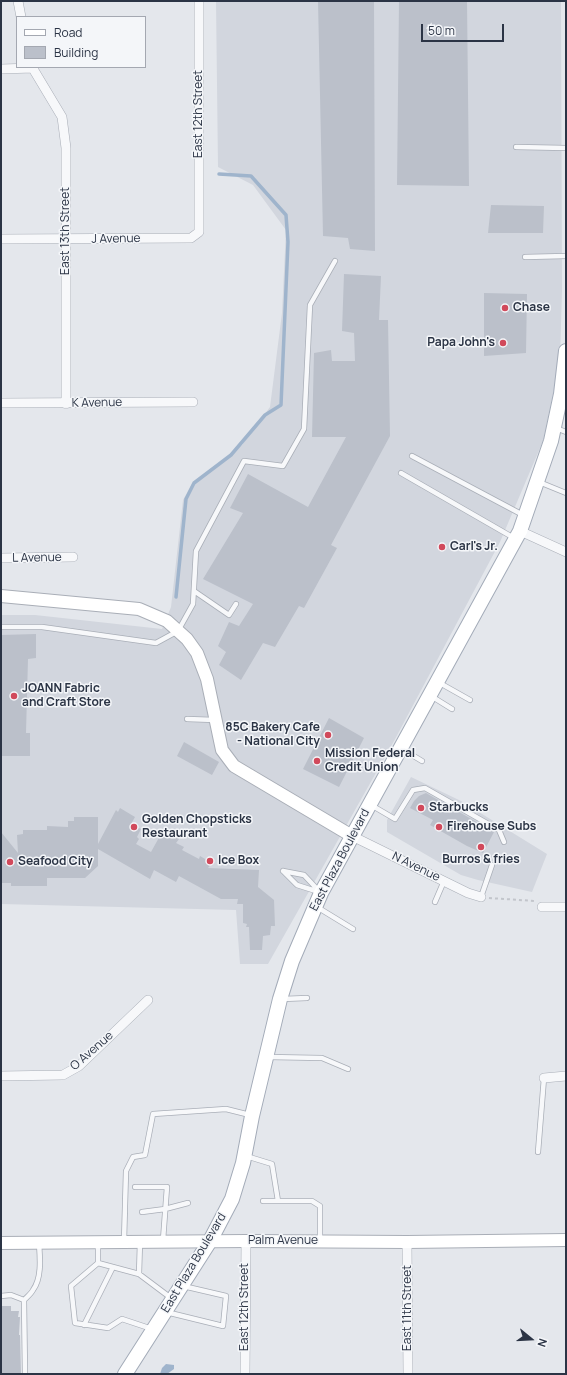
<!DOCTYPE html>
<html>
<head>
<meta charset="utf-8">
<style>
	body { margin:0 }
	#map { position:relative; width:567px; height:1375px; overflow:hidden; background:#e4e7ec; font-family:Manrope,sans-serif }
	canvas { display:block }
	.frame { position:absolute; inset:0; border:2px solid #2b3445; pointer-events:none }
	.legend { position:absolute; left:16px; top:16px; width:130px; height:52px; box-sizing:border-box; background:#f4f6f9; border:1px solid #a4a8b1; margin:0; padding:5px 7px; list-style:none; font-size:12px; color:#2b3445 }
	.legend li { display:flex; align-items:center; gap:8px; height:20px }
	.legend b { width:20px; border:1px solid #a4a8b1 }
	.north { position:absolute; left:511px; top:1319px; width:40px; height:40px; -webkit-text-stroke:3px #f4f6f9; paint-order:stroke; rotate:108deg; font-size:11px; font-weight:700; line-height:16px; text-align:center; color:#2b3445 }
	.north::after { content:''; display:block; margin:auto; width:14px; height:18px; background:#2b3445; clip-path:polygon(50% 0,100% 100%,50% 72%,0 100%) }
	.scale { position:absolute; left:421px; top:24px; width:83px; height:18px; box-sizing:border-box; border:2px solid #2b3445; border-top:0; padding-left:5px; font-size:12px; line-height:14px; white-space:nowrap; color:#2b3445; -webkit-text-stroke:3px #f4f6f9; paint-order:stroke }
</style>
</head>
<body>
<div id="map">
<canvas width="567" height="1375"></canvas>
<div class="frame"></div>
<ul class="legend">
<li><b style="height:5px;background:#fff"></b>Road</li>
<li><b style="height:11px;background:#bbc0ca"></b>Building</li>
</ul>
<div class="north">N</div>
<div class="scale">50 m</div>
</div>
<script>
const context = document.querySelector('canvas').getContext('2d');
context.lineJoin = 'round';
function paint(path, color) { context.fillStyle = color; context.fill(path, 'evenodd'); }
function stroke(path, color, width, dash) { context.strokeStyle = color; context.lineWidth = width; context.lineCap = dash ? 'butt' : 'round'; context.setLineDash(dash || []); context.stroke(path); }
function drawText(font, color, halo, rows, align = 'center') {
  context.font = font + ' Manrope,sans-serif'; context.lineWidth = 3; context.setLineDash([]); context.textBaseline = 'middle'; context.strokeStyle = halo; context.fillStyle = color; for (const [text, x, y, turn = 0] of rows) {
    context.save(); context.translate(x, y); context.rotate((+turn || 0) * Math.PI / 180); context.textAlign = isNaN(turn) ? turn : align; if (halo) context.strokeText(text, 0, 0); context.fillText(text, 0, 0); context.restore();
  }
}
const built = new Path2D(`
	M216,1H561L562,290L560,361L543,441L500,542L394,741L268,964H240L236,910L1,904V615H35L162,629L171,607L183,500L192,484L242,445L270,407L282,313L286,230L253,185L218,167Z
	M411,777L461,801L547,854L532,892L478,880L461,875L387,832V820Z`);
const water = new Path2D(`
	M166,1364L174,1365V1369L167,1374H160L162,1368Z`);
const stream = new Path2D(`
	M176,597L186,499L194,483L231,455L265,415L281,405L288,242L286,215L251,176L219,174`);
const building = new Path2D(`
	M318,1H374L375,251L350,249L348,238L323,236Z
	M399,1H467L469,186L397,185Z
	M491,205L544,206L543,233H488Z
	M344,274L381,276L379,320H388L390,436L331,545L337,548L304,608L299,606L275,647L263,643L241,680L219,665L226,652L218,646L229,622L239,626L253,604L203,579L243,513L230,508L248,474L308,507L346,437H312L314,353L331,350L332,361H355L354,333L342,331Z
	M484,293L527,294L526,353L484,356Z
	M36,634V658L28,659L26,733H30V756H1V635Z
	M329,718L364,738L339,787L303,769Z
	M184,742L219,762L212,775L177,756Z
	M426,793L494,832L483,853L467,846L430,825L433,820L410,808L414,801L419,796Z
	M120,808L135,817L131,824L141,829L137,837L139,839L136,844L151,852L161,834L168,838L169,835L179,839L176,843L184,847L182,850L199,859L200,856L212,863L208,868L259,870L258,887L274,900L275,926H271L270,935L263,936L262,950H250L249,927H246L247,924L243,923V904H237L238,899H221L179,876L176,882L154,870L150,879L98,849V866L85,878H47V886H11V883H1V832L18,853L17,835L23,834V830H47V826L68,827V821H74V817H98V844L116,810L118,812Z
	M1,1306H11V1311H19L18,1317H20L19,1335H20L21,1374H1Z`);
const path = new Path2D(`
	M489,898L535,901`);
const lane = new Path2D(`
	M516,147L566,148
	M525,257L566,256
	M556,428L566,432
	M412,456L523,515
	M401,473L514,538
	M539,482L566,493
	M194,591L229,615L236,604
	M1,627H42L156,643L178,631L193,604L196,551L244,461L283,466L304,429L310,305L335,261
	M438,682L470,700
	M431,696L452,709
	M187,719L215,720
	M402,749L422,761
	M371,805L395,819L413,790L425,788L499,830L504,842
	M283,871L304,875L319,891
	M283,871L297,885L319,892
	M481,897L492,865
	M435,902L444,881
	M317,907L353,929
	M283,999L307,998
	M268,1057L322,1058L348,1069
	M538,1152L544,1078
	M246,1156L272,1164L278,1201
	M135,1187H167L163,1240
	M263,1201H312L320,1206V1241
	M142,1212L165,1209L188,1203
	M124,1241L126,1171L133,1157L145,1155L153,1114L226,1109L250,1115
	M140,1242L139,1274L171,1298
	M98,1243V1263L71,1286L75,1323L108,1328L122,1319L152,1329
	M98,1263L139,1274
	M1,1296L11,1295L24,1300
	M166,1312L223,1326L226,1296L183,1286
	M84,1325L113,1267
	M25,1374L24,1300C27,1297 31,1294 33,1290C42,1278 40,1258 39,1243`);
const street = new Path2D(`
	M18,1L21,17
	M32,67L62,117L66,148V404
	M1,69L33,68
	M1,239L191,238L199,232V1
	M1,403L193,402
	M520,531L566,552
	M1,558L73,557
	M352,836L468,893L481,897
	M542,907H566
	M1,1076L63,1075L79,1066L148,1000
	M544,1078L566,1076
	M407,1242L408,1374
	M245,1374L246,1241`);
const secondary = new Path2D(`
	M1,596L139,609L167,621L187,639L197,653L207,679L222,750L234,766L352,836
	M1,1243L246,1241L407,1242L566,1240`);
const primary = new Path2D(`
	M125,1374L210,1241L232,1199L243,1163L252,1116L280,999L292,961L321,893L520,531L551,441L561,394L566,351`);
const markers = [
	[505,308,4,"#d1495b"],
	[503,343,4,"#d1495b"],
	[442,547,4,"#d1495b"],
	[14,696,4,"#d1495b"],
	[328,735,4,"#d1495b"],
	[317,761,4,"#d1495b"],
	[421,808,4,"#d1495b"],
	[134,827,4,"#d1495b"],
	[439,827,4,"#d1495b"],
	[481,847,4,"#d1495b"],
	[210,861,4,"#d1495b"],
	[10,862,4,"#d1495b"]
];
const streetNames = [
	["East 12th Street",199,114,-90],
	["East 13th Street",66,231,-90],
	["J Avenue",116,239,-1],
	["K Avenue",97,403,-1],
	["L Avenue",37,558,-1],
	["East Plaza Boulevard",340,860,-62],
	["N Avenue",416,867,26],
	["O Avenue",92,1051,-41],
	["Palm Avenue",283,1241],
	["East Plaza Boulevard",194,1263,-59],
	["East 12th Street",245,1307,-90],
	["East 11th Street",408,1308,-90]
];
const poiNames = [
	["Chase",513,308],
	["Papa John's",495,343,"right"],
	["Carl's Jr.",450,547],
	["JOANN Fabric",22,689],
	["and Craft Store",22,703],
	["85C Bakery Cafe",320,728,"right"],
	["- National City",320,742,"right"],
	["Mission Federal",325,754],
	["Credit Union",325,768],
	["Starbucks",429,808],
	["Golden Chopsticks",142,820],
	["Restaurant",142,834],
	["Firehouse Subs",447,827],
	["Burros & fries",481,860,"center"],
	["Ice Box",218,861],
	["Seafood City",18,862]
];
paint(built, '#d2d6de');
paint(water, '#9fb4cc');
stroke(stream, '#9fb4cc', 3.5);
paint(building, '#bbc0ca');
stroke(lane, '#a9aeb7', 6);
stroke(street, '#a9aeb7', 10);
stroke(secondary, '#a9aeb7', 14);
stroke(primary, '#a3abb8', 16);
stroke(path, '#c2c5cb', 2, [3, 3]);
stroke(lane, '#f7f8fa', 4.5);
stroke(street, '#f7f8fa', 9);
stroke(secondary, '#fff', 12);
stroke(primary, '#fff', 14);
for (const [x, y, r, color] of markers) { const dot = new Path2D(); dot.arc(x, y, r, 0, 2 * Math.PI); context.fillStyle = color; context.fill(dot); stroke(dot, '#f4f6f9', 1.5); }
drawText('12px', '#2b3445', '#f4f6f9', streetNames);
drawText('bold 12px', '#2b3445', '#f4f6f9', poiNames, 'left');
</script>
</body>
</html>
